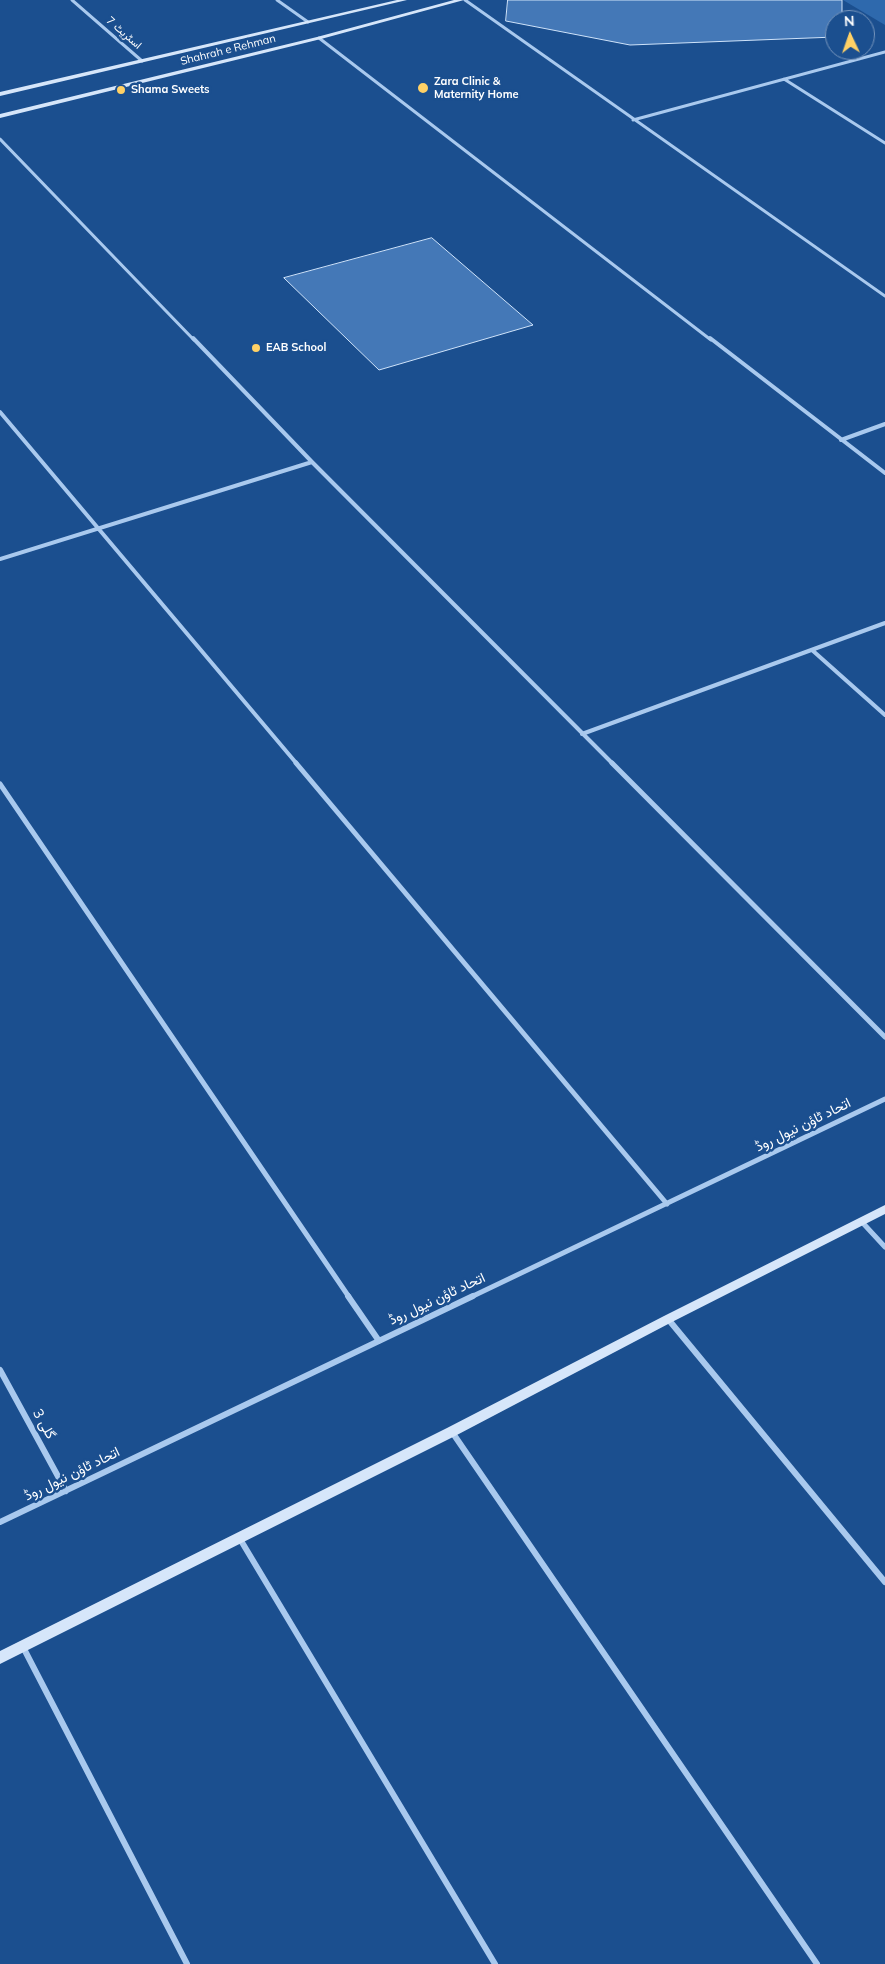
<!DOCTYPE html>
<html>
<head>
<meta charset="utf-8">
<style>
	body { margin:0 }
	#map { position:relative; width:885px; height:1964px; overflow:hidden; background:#1b4f8f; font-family:Mulish,sans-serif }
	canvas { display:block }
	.north { position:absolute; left:825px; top:10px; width:50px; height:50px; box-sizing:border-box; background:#1b4f8f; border:1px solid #7695bc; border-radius:50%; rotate:357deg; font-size:14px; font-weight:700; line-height:20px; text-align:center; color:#fff }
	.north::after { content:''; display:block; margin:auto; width:18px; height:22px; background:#ffd166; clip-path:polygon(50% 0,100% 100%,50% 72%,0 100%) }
</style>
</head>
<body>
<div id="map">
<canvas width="885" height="1964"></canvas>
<div class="north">N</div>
</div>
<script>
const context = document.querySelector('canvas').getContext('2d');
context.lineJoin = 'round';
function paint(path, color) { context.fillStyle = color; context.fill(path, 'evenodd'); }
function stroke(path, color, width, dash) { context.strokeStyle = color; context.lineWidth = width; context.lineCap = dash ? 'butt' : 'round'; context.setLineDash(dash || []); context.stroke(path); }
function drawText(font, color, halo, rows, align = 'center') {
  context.font = font + ' Mulish,Vazirmatn,sans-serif'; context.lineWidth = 5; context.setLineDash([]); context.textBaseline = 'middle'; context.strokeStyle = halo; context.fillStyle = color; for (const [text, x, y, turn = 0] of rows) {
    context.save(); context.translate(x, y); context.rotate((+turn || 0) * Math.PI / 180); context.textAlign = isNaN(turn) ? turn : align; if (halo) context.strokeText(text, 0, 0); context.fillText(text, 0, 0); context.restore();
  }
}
const green = new Path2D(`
	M843,0H885V25Z`);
const building = new Path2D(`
	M508,0H842V20H835V37L630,45L506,21Z
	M432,238L533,325L379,370L284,278Z`);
const streetFar3 = new Path2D(`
	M72,0L142,61
	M277,0L308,22
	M465,0L885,296
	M319,38L711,340
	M784,79L885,143
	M633,120L885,52
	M0,139L194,340`);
const streetFar2 = new Path2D(`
	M193,338L312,462L613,764
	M710,338L885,473
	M0,412L297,764
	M841,440L885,424
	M0,559L312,462
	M812,650L885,715
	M582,734L885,623`);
const streetFar1 = new Path2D(`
	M296,763L667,1204
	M612,763L885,1037
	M0,784L349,1297
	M861,1221L885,1247
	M471,1297L885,1099`);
const street = new Path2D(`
	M348,1296L379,1341
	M668,1319L885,1582
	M0,1370L66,1491
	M452,1432L817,1964
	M0,1522L473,1296
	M240,1539L495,1964
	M23,1647L187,1964`);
const secondary = new Path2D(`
	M397,0H407L0,96V92Z
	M454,0H464L321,39L0,118V114L317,37Z
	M885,1205V1214L672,1322L455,1436L0,1664V1651L447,1428L664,1316Z`);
const markers = [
	[423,88,6,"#ffd166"],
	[121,90,5,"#ffd166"],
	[256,348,5,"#ffd166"]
];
const farStreetnames = [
	["اسٹریٹ 7",124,33,41],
	["Shahrah e Rehman",228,50,-14]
];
const farPoinames = [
	["Zara Clinic &",434,82],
	["Maternity Home",434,95],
	["Shama Sweets",131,90],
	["EAB School",266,348]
];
const streetNames = [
	["اتحاد ٹاؤن نیول روڈ",803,1125,-26],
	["اتحاد ٹاؤن نیول روڈ",437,1299,-25],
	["گلی 3",44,1424,61],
	["اتحاد ٹاؤن نیول روڈ",72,1474,-26]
];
paint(green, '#2e69ad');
paint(building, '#4478b7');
stroke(building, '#cfe3fa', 1);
stroke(streetFar3, '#a9c9ee', 3);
stroke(streetFar2, '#a9c9ee', 4);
stroke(streetFar1, '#a9c9ee', 5);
stroke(street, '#a9c9ee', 6);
paint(secondary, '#d6e6fa');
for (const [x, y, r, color] of markers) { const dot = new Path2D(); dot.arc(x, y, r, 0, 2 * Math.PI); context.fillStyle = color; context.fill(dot); stroke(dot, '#1b4f8f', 2); }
drawText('11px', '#fff', '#1b4f8f', farStreetnames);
drawText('bold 11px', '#fff', '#1b4f8f', farPoinames, 'left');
drawText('14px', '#fff', '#1b4f8f', streetNames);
</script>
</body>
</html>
